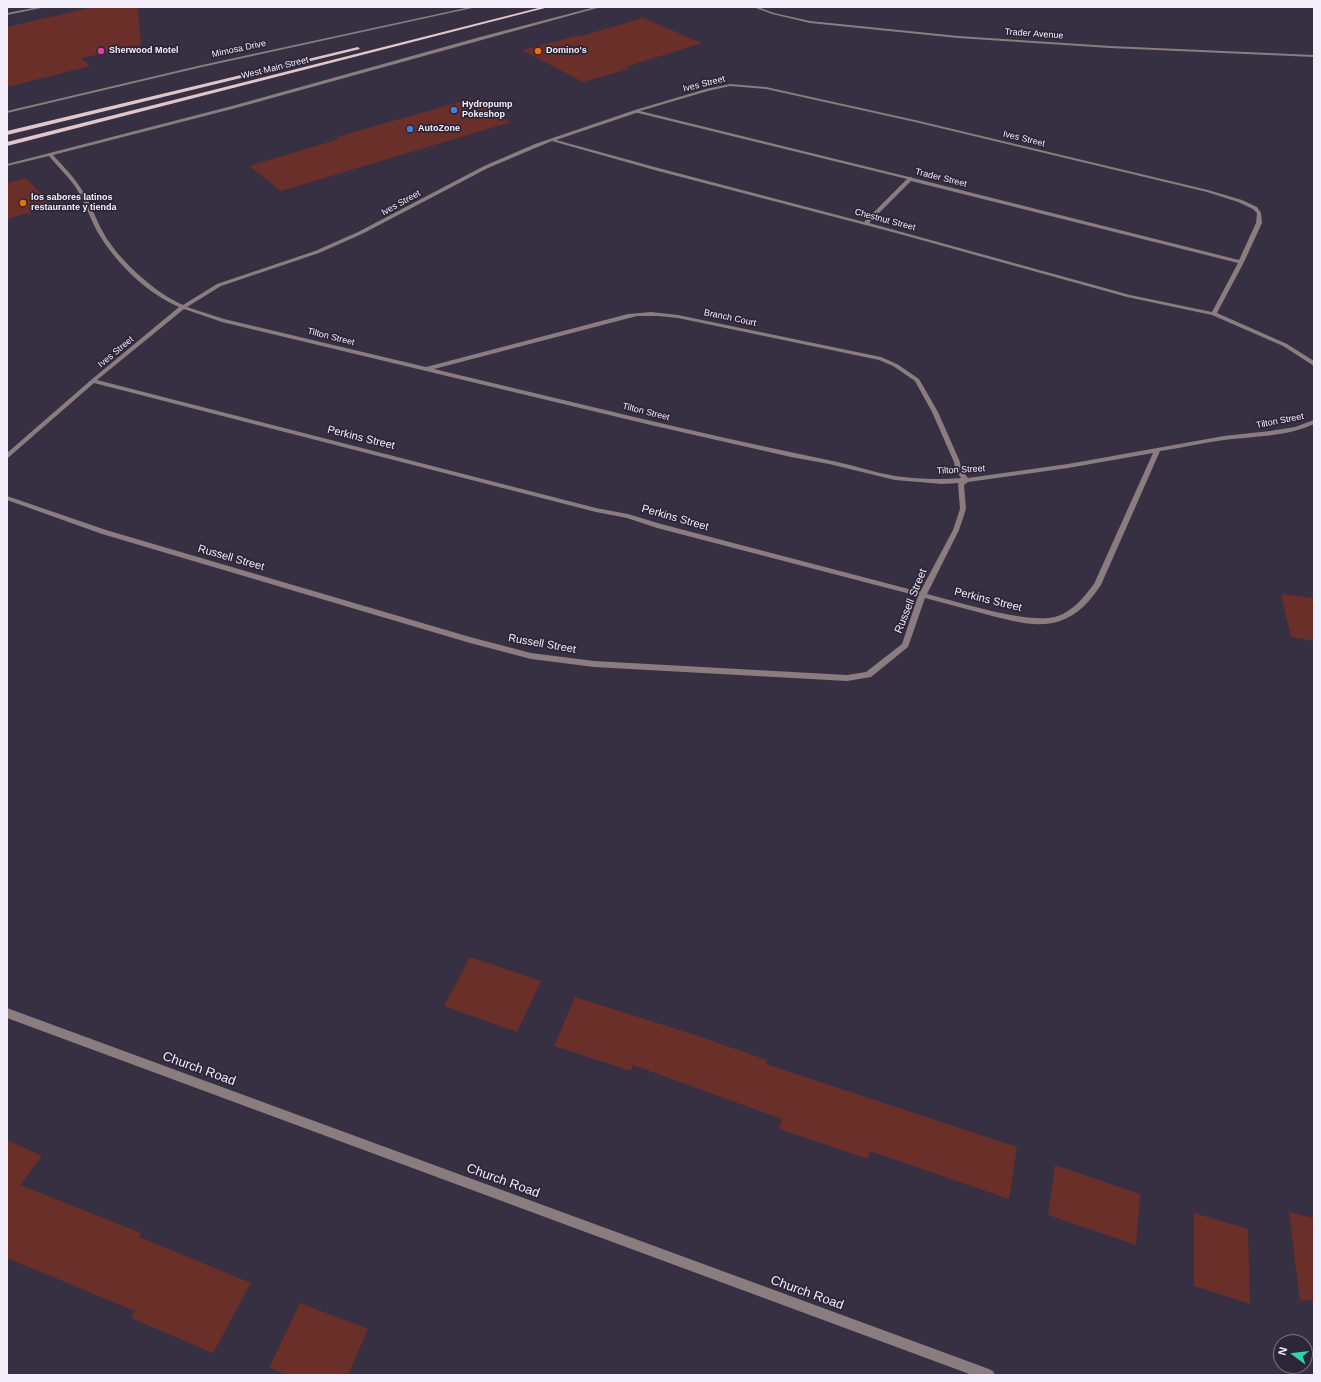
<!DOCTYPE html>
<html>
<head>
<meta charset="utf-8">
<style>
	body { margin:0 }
	#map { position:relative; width:1321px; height:1382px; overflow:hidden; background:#372f42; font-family:Helvetica,sans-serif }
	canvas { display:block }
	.frame { position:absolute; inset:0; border:8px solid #f3eefa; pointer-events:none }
	.north { position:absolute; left:1273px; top:1334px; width:40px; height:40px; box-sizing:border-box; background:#2d2538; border:1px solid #7c7586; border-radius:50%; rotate:285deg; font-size:11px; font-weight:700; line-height:16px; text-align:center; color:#f3eefa }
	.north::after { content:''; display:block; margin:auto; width:14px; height:18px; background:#31d4a9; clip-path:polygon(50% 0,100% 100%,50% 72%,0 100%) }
</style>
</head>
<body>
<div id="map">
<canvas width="1321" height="1382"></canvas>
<div class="frame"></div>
<div class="north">N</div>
</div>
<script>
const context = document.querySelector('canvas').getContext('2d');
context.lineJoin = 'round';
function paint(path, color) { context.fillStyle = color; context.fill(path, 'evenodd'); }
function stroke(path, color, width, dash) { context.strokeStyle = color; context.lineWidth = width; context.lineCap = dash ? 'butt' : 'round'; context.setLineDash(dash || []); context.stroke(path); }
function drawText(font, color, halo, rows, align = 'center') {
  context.font = font + ' Helvetica,sans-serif'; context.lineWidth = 3.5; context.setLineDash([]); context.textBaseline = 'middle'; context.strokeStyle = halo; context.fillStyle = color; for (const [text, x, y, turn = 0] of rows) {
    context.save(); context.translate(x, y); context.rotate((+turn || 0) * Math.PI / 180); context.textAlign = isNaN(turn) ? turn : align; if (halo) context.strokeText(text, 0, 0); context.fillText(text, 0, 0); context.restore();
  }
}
const building = new Path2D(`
	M93,7H138L141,45L81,58L90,66L7,87V27Z
	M643,18L702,43L625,67L629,69L583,82L522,50L579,35L581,36Z
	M470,99L511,122L281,191L249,166L339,139L336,137Z
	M26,178L53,206L7,219V183Z
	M1281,594L1314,598V641L1291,637Z
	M470,957L541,981L517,1032L444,1006Z
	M575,997L695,1035L767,1060L766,1064L1017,1147L1009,1199L870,1151L868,1159L779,1129L782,1119L633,1065L631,1071L554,1046Z
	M7,1140L42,1156L20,1185L141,1233L139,1237L251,1283L213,1353L131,1318L135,1311L7,1258Z
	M1055,1165L1140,1194L1136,1245L1048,1215Z
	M1289,1212L1314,1218V1300L1300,1301Z
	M1194,1213L1248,1229L1250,1304L1194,1286Z
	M300,1303L368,1329L348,1375H287L269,1368Z`);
const minor = new Path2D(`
	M38,7H46L7,15V13Z
	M470,7H477L202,67L7,113V111L202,65Z
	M595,7H601L236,108L53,155C63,166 74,177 82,190C91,204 96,220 104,234C119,260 155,293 183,305L217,284L315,251L358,232L484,166L535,144L635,110L706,89L730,84L766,87L915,120L1208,190L1242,200L1257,207L1261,213L1262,223L1244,262L1217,313L1287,344L1314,361V366L1283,346L1212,315L1127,297L896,233L658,171L552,141L488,168L362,234L319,253L221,286L187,307L224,319L426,367L628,314L651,312L678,315L881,357L897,364L919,379L938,412L960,462L961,469L968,478L1068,464L1224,436L1270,431L1295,427L1314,420V424C1286,437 1254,436 1224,440C1202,443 1181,448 1160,451L1101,585C1091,600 1078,615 1060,621C1036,629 1009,620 985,614C965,609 945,603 925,598L908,647L871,677L847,681L594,667L531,659L470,643L102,534L7,500V496L106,530L470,637L531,653L594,661L847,675L866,672L902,644L918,596L657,528L627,518L596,512L94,383L9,457L7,458V453L91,380L179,307C148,294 117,264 100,236C91,222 87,206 78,191C71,179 58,167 49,156L7,166V164L232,106L480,37ZM730,86L766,89L915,122L1207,192L1238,202L1253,209L1257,213L1256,223L1239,260L913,178L911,177H909L640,111L708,91ZM636,113H638L907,179L864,222L662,169L556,140ZM911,181L1238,263L1212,312L1130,295L869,223ZM184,309L222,322L655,426L791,457L829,464L895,480L942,484L959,483L958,484L960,509L953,530L920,592L661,524L628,514L596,508L97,380ZM637,316H658L678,318L879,360L893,366L915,381L932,412L954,462L955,469L961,478C940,480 917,479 895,476C872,472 850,464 828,460C695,433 565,400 434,369ZM1153,453L1094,584C1084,597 1074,610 1058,616C1031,626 956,601 927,594L959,530L966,509L964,485L968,482L1068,468Z
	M753,7H758L774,13L810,21L958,36L1110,46L1314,55V57L1110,48L958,38L810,23L772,14Z
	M7,1008L989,1369L993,1371L995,1375H972L7,1018Z`);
const primary = new Path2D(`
	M542,7H549L7,146V142Z
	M358,47L360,49L7,135V131Z`);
const markers = [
	[101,51,4,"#d1479c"],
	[538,51,4,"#e8710a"],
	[454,110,4,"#3f7fe0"],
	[410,129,4,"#3f7fe0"],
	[23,203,4,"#e8710a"]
];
const farStreetnames = [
	["Trader Avenue",1034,34,4],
	["Mimosa Drive",239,49,-12],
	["West Main Street",275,68,-14],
	["Ives Street",704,84,-14],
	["Ives Street",1024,139,14],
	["Trader Street",941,178,14],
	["Ives Street",401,203,-29],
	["Chestnut Street",885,220,15],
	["Branch Court",730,318,12],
	["Tilton Street",331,337,14],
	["Ives Street",116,352,-40],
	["Tilton Street",646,412,14],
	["Tilton Street",1280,421,-11],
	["Tilton Street",961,470,-3]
];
const farPoinames = [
	["Sherwood Motel",109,51],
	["Domino's",546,51],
	["Hydropump",462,105],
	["Pokeshop",462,115],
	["AutoZone",418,129],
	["los sabores latinos",31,198],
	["restaurante y tienda",31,208]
];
const streetNames = [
	["Perkins Street",361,438,14],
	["Perkins Street",675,518,16],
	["Russell Street",231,558,16],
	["Perkins Street",988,600,14],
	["Russell Street",911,601,-68],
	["Russell Street",542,644,10]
];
const nearStreetnames = [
	["Church Road",199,1069,20],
	["Church Road",503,1181,20],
	["Church Road",807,1293,20]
];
paint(building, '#6b2f29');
paint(minor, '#8a7d7f');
paint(primary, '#e1c7ca');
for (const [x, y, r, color] of markers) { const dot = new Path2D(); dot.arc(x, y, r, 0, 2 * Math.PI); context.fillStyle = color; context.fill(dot); stroke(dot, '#2d2538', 1.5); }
drawText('9px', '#f3eefa', '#2d2538', farStreetnames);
drawText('bold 9px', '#f3eefa', '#2d2538', farPoinames, 'left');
drawText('11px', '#f3eefa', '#2d2538', streetNames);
drawText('13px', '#f3eefa', '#2d2538', nearStreetnames);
</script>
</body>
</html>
